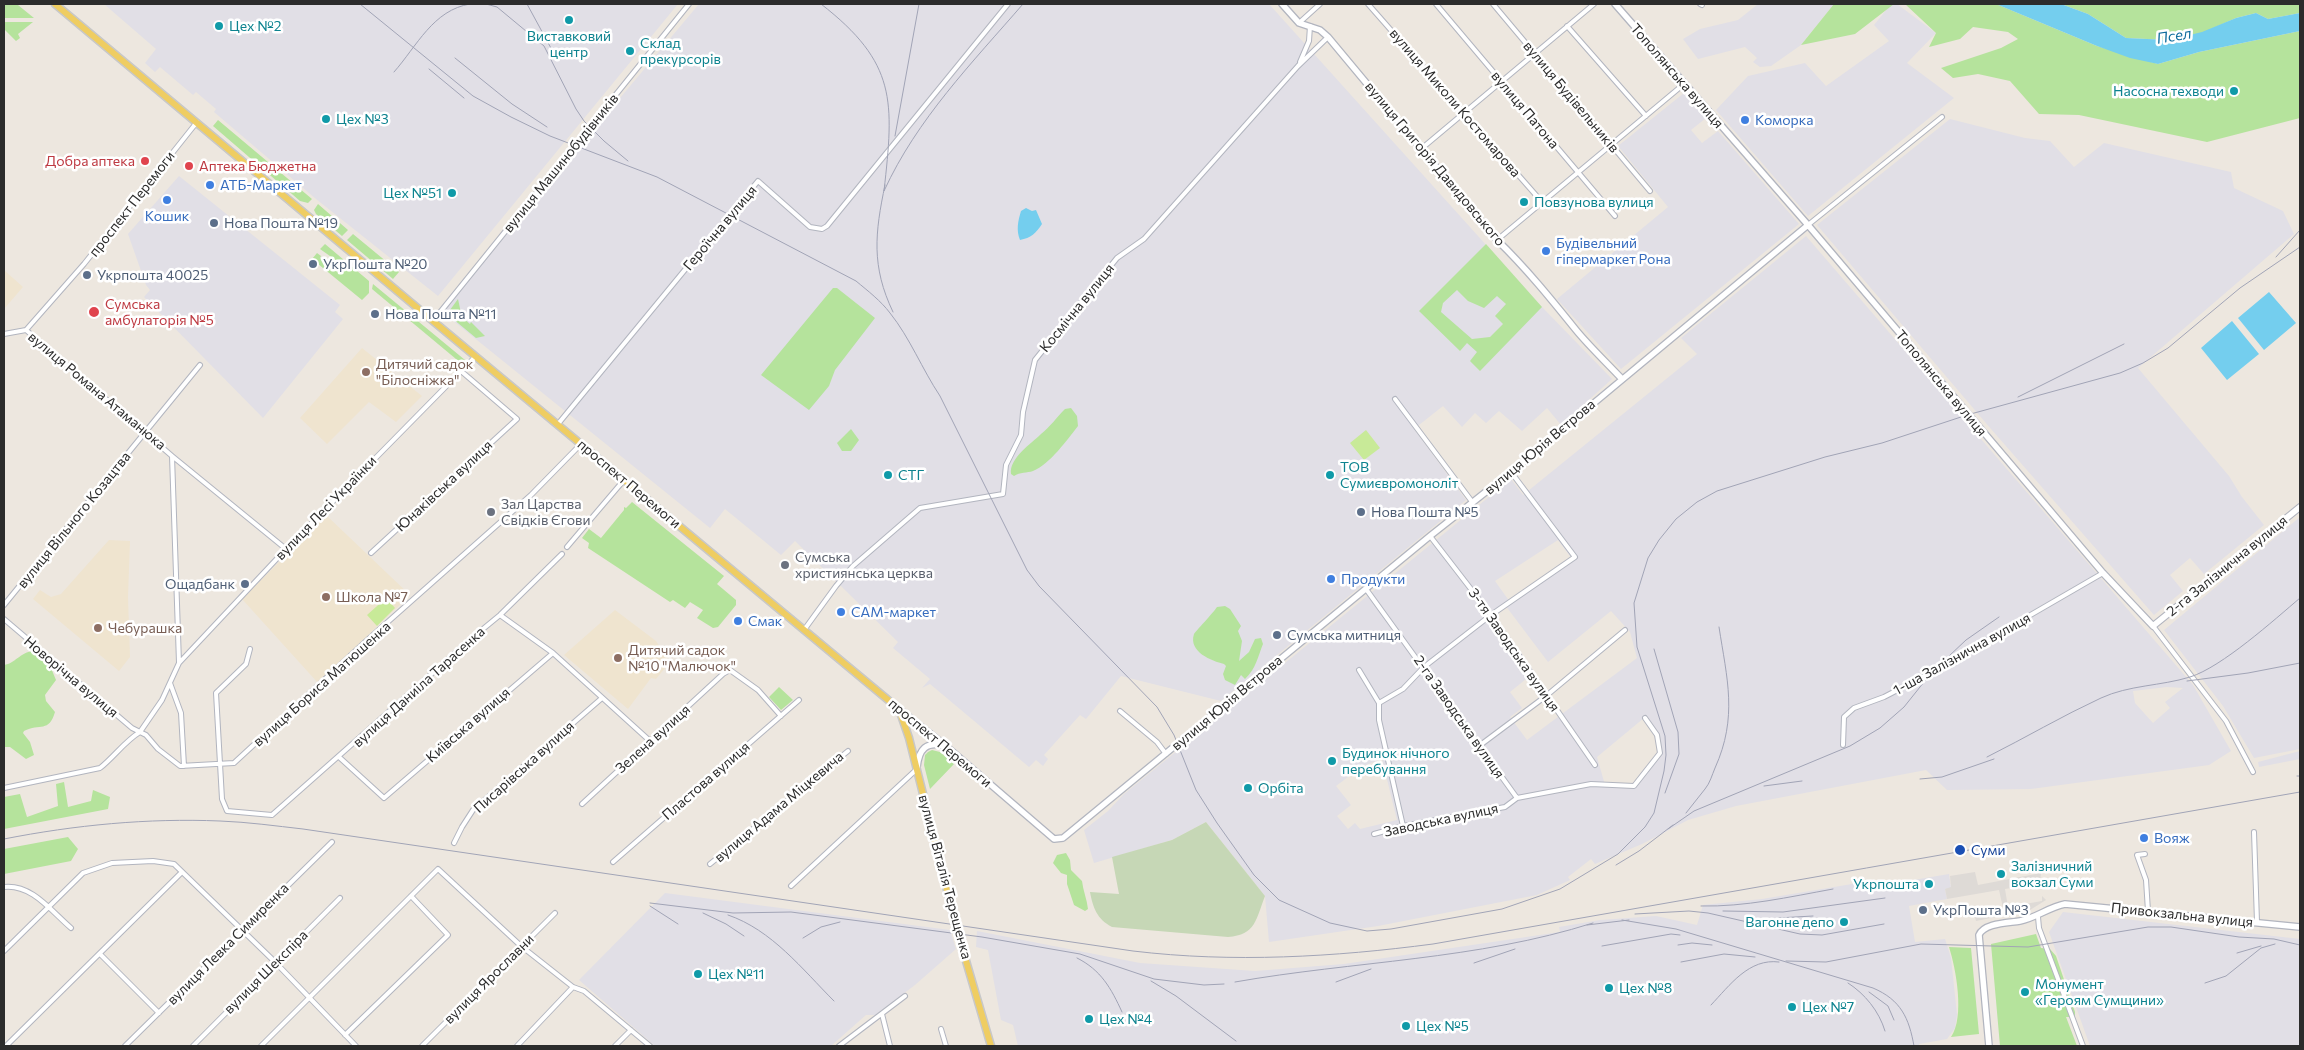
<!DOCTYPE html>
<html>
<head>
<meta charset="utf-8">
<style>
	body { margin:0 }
	#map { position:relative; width:2304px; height:1050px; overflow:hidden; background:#ede7df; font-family:Commissioner,sans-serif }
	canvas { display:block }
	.frame { position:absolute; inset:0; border:5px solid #2c2c2c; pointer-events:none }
</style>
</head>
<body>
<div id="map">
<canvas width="2304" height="1050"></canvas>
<div class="frame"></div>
</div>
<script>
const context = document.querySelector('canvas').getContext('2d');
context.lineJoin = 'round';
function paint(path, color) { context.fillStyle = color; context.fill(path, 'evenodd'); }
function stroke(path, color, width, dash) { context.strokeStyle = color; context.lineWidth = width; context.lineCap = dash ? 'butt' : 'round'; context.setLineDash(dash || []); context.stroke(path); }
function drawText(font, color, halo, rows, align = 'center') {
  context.font = font + ' Commissioner,sans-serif'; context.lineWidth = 5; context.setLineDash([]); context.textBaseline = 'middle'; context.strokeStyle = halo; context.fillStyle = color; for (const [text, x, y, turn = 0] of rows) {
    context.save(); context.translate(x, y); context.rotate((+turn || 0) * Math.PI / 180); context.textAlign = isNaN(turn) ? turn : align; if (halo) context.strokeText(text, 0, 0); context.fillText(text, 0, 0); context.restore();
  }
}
const industrial = new Path2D(`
	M104,4H678L438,296L316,199L214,112L216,109L196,92L193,95L160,67L155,72L145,63L156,49Z
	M699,4H1269L1542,307L1612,379L1561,425L1547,408L1522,431L1499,411L1486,423L1475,413L1462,427L1443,406L1414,429L1466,500L1221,701L1121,676L1086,719L1080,715L1044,755L1048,759L1043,766L1036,760L1029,767L930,684L922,688L930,679L893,648L898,642L795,541L781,555L725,509L710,528L441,311Z
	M1758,4H1834L1801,45L1771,66L1760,67L1753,62L1757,58L1745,47L1698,59L1683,39L1700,29L1738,20Z
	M1891,4H1897L1936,33L1907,63L1954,98L1808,216L1716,110L1748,76L1805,63L1826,86L1889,41L1874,25Z
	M1684,93L1706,118L1691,130L1702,143L1718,131L1799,224L1621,369L1557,299L1668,207L1618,146Z
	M1950,119L2025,138L2050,141L2074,167L2104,143L2231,172L2234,188L2283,211L2294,234L2138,368L2229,476L2242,497L2264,525L2204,574L2190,558L2170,575L2183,591L2154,615L1991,429L1817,225Z
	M179,176L340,305L335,312L343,319L263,418L144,297L150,290L146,285L128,234Z
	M1806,236L2193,685L2231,751L2209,765L2031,789L1947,790L1926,770L1736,806L1688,820L1642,844L1595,864L1591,859L1568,877L1570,880L1537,895L1378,926L1269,942L1265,896L1206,822L1172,840L1094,863L1084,830L1108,811L1124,794L1511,479L1523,495L1697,354L1681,338ZM1558,540L1572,559L1510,602L1495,581ZM1505,605L1548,662L1611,611L1630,632L1637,658L1527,740L1510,717L1522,708L1510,692L1531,675L1491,615ZM2167,687L2183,688L2165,702L2170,708L2153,723L2135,703L2133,691ZM1644,718L1657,735L1659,753L1634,786L1605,785L1597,757ZM1382,759L1397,820L1360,829L1355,823L1348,829L1337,816L1351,805L1336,786L1363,766Z
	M2300,517V749L2254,758L2223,706L2164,630Z
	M2300,751V759L2259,767L2258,762Z
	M1949,874L1951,888L1945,889L1947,899L1909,906L1915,942L1945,939L1951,958L1957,1015L1955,1028L1947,1039L1919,1044V1046H1018L1013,1025L1001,1020L988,950L976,947L977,931L1140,963L1255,971L1344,964L1560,932L1559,927L1600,920L1656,916L1697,925L1703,905L1762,899L1876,880L1878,886Z
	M665,893L950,930L956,949L915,985L875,1015H866L831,1046H655L579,980Z
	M2063,912L2300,939V1046H2090L2049,932Z`);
const education = new Path2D(`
	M4,270L23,287L4,309Z
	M362,348L422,396L396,422L369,402L327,444L300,418Z
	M326,515L410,595L318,683L242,599Z
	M109,540L130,541L128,597L130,657L119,671L33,599L40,590L51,597L61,594Z
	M615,610L656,641L670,662L656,679L651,678L628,709L564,655Z`);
const green = new Path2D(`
	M1834,4H1894L1855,34L1801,45Z
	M1905,4H1996L2097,46L2158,64L2199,52L2300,31V118L2207,142L2079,115L2039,114L2010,81L1978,74L1953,78L1941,68L2001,48L2018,39L2008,32L1973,27L1960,39L1929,47L1936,33Z
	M2061,4H2300V13L2268,19L2256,13L2236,18L2202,33L2169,40L2126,38L2088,14Z
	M4,5H18L34,18H4Z
	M4,22H33L18,34L20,38L16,41L4,29Z
	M218,120L312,199L308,203L300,201L213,126Z
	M318,204L348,230L342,236L316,214L314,210Z
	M353,234L399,272L393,279L347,240Z
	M325,244L369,281V293L362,300L312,259L317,253L321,256L320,258L332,268L337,261L320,249Z
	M1486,244L1542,307L1480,371L1470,361L1477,352L1467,343L1460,351L1419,311ZM1457,290L1468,301L1484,308L1497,296L1506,304L1495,316L1503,324L1490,337L1472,339L1441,312L1443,303Z
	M373,284L465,360L462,364L372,289Z
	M833,288H837L875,318L835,370L829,386L809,410L761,375Z
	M458,299L461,313L465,317L464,319L470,324L471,322L485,336L476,338L447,314Z
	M1071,408L1077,416L1078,426C1067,440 1050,464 1033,471C1027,473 1020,472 1014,476L1011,474C1009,458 1031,444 1041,434C1050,427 1057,417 1065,409Z
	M851,429L859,440L851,451H842L837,443Z
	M632,502L724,576L717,584L736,600V605L718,627L713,628L697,618L703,610L690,602L685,608L673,600L670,602L588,548L589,543L582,538L589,529L601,538L624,510V507L626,508Z
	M1225,606L1230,609L1241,626L1238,631L1242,641L1239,661L1249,652L1255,639L1261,638L1263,644C1258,656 1256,669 1245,679L1241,675L1235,685L1225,680L1223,674L1226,666L1224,664C1212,661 1188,652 1194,634C1195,632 1214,612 1217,607Z
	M33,651L48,661L56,680L45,695L46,701L55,712C49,733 40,723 24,731L23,733L30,742L34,755L26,759L10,747H4V665C16,663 19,653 33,651Z
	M779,687L793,700L781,710L769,697Z
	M932,750L940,752L954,764L930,789L924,765L925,755L928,752Z
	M64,782L68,807L91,801L93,790L110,797L108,809L4,829V797L20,794L27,817L58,806L56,784Z
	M68,837L78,849L71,861L4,874V849Z
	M1066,853L1070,860L1071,870L1082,881C1083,890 1087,900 1088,909L1085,911L1074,905L1067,884V875L1061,873L1053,863L1057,855Z
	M2036,934L2041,948L2050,949L2056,956L2075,1012V1017H2066L2077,1046H2000L1991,944Z
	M1949,947L1971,948L1979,1034L1951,1037C1965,1017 1956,969 1949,947Z`);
const cemetery = new Path2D(`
	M1206,822L1265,896C1256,919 1256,935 1228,937L1112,927C1097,919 1093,908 1090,892L1119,894L1112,857L1172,840Z`);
const pitch = new Path2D(`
	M1366,430L1380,448L1364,460L1350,443Z
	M386,598L395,608L377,626L367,615Z`);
const plaza = new Path2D(`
	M1975,872L1978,885L2041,873L2040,883L2005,889L2008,907L2042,901V896L2046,900L2030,910L1976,921L1974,913L2003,908L1999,890L1947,899L1945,889L1951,887L1950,876Z`);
const water = new Path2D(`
	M1996,4H2061L2088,14L2126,38L2169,40L2202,32L2236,18L2256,13L2268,19L2300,13V31L2199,52L2158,64L2130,58L2097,46Z
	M1026,208L1032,211L1036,210L1042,224C1036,233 1031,238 1020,240C1016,230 1018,221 1021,211Z
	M2269,292L2296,323L2264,350L2238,318Z
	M2232,321L2259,354L2227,380L2201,348Z`);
const street = new Path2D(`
	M1368,4L1542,202
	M1436,4L1615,216
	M1493,4L1650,191
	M1700,4L1702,5
	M1299,23L1320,4
	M1567,26L1646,116
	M1300,62L1309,41L1310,26
	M1421,149L1594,4
	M1808,225L1942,117
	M1497,240L1684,84
	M433,321L689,4
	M26,330L84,264L197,122
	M4,334L26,330L172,456L179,663L162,700L140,732L132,728L4,619
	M1395,399L1473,503
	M558,424L758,181L810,227L822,229L827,226L1008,4
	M172,456L286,549
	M1430,536L1491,615L1595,765
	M567,547L624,480
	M371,553L517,419L461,371
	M1366,589L1517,798
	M4,605L200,365
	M500,615L553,653L650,741
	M2153,626L2226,721L2253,772
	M804,630L836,586L853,566L920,508L1003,494L1006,465L1021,435L1023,412L1035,360L1117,258L1144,239L1298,66L1328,37
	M250,649L246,664L216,693L222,799L227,811L272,815L472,638L500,615L562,554
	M179,663L286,549L476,356
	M1359,670L1379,703V720L1403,826
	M170,683L181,713L184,766
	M1379,703L1403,689L1424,667L1491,615L1575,557L1511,472
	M1120,711L1157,742L1166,754
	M1843,745L1844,717L1854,708L1884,697L1932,672L2103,573
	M1479,746L1546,696L1625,630
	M339,757L384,798L553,653
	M4,788L100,768C114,757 125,741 140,732L146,735L158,749L180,766L234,763L364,643L531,495L581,444
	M582,804L723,674L730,670L758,690L781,716
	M2254,832L2257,922
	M1374,834L1403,826L1505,807L1517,798L1591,784L1634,786L1660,753L1657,735L1645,718
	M454,843L462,827L473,810L602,698
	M2145,854L2137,855L2146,880L2148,911
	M613,862L799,700
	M710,864L848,751
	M791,886L917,769
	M4,887C32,884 51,911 71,928
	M2038,917L2039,928L2083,1046
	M4,951L83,873L112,863L153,861L174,864L275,962L356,1046
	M100,954L159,1013
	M882,1014L890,1046
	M941,1029L946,1046
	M345,1035L448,935L411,896
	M6,1046L182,872
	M125,1046L332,842
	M193,1046L340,898
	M261,1046L438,869L521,946L573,987L584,991L650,1046
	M422,1046L555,913
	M517,1046L573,987
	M615,1046L631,1030
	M839,1046L905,996`);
const secondary = new Path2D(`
	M1282,4L1299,23L1320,30L1328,37L1497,240C1526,268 1551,299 1576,330C1590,347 1606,362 1621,378
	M1615,4L1808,225L2103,573L2153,626L2300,507
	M899,709L947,747L1054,839L1063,838L1430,536L1511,472L1808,225
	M917,767C919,749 926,741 945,746
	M1989,1046L1979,935C1984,923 2008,923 2020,921C2036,918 2049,907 2065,904L2300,927`);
const primary = new Path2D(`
	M55,4L433,321L899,709L909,738L948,894
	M964,954L991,1046`);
const rail = new Path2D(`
	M360,4L473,96L511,117L550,136L657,177L856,281C868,291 881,301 890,313C910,338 922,369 940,396L1027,570L1039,586L1157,707L1174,735L1196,790L1217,823L1254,875L1279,900L1330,923L1367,931L1391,929L1502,909L1560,889L1618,854L1645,827L1654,813L1664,771L1666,755L1665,736L1637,647L1634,603L1648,558L1659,540L1676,519L1697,502L1717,491L1825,457L1882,443L1967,415L2120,373L2143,363L2168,348L2240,288L2300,247
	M486,4L497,7L544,46L576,109L584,121L604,141L628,161
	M527,4L552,50
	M821,4C897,63 894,101 884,191C917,119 972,63 1023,4
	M455,58L512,104L547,127
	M429,69L464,98
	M394,72C417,46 433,10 470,4
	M895,136L919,4
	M885,185C875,233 871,266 893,312
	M2276,257L2300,230
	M2018,397L2124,344
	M1654,649L1678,732L1679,754L1665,793
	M2187,681L2248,673L2300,663
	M1987,757C2025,738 2062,716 2101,698C2129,685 2161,686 2190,677C2222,667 2274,620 2300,598
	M2297,776H2300
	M1920,779L1942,777L1994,759
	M1764,786L1802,781
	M1686,813C1692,805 1699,797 1705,789C1710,783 1712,775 1715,768C1738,717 1727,679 1719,627
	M1668,829L1694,811L1850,746L1880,728L1904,707L1932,672L1966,640L1999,617
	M4,839C75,825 148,818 220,821C248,822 276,826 303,829L1133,951C1233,963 1334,957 1433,944L2300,792
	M1616,865L1639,851L1673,825
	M650,903L733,913L791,912L982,937L1080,954L1154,979L1204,985L1224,984
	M650,906L678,924
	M1701,906C1745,907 1789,897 1833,889
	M1723,911L1783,912L1885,898
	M703,913L726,924L744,936
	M1635,914L1689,911L1708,913L1800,934L1822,935L1884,924
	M728,915C772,930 802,969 834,1001
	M1778,918L1813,916
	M1622,920L1676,929L1873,988C1901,1000 1909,1018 1914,1046
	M1587,925L1629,920
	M1789,925L1830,924
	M803,938L821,927L840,922
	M1678,945L1692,943L1712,945
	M1602,946L1671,934L1680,935
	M2237,953L2261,946
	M1077,958C1101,970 1111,988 1122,1012
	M1786,961L1826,962L1921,944L2028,947L2148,927H2171L2239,937L2274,939L2300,945
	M1681,962L1724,954L1755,957
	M1474,963L1515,949
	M1151,981L1176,996L1236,1041
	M1235,982C1354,961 1477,960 1593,923
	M1336,982L1371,969
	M1848,983C1865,994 1879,1011 1885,1031
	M2205,983L2226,976L2261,948L2275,944
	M1869,992L1888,1006L1894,1020
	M1711,1005C1730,985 1749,958 1779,962`);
const primaryBridge = new Path2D(`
	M948,894L964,954`);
const markers = [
	[569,20,5,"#0f9aa8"],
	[219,26,5,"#0f9aa8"],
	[630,51,5,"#0f9aa8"],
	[2234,91,5,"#0f9aa8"],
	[326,119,5,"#0f9aa8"],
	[1745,120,5,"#3f7fe0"],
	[145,161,5,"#e0444e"],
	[189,166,5,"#e0444e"],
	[210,185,5,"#3f7fe0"],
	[452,193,5,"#0f9aa8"],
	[167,200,5,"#3f7fe0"],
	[1524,202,5,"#0f9aa8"],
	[214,223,5,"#5c6f8a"],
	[1546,251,5,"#3f7fe0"],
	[313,264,5,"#5c6f8a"],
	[87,275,5,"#5c6f8a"],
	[94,312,6,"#e0444e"],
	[375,314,5,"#5c6f8a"],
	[366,372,5,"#8d6e63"],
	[888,475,5,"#0f9aa8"],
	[1330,475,5,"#0f9aa8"],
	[491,512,5,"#6b7280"],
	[1361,512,5,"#5c6f8a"],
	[785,565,5,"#6b7280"],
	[1331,579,5,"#3f7fe0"],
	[245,584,5,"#5c6f8a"],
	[326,597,5,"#8d6e63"],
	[841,612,5,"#3f7fe0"],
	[738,621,5,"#3f7fe0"],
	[98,628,5,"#8d6e63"],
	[1277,635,5,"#5c6f8a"],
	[618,658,5,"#8d6e63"],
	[1332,761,5,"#0f9aa8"],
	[1248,788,5,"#0f9aa8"],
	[2144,838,5,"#3f7fe0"],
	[1960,850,6,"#1a4fb4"],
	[2001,874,5,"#0f9aa8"],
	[1929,884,5,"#0f9aa8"],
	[1923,910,5,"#5c6f8a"],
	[1844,922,5,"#0f9aa8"],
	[698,974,5,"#0f9aa8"],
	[1609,988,5,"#0f9aa8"],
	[2025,992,5,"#0f9aa8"],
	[1792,1007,5,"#0f9aa8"],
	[1089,1019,5,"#0f9aa8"],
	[1406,1026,5,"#0f9aa8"]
];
const cultureNames = [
	["Цех №2",229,26],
	["Виставковий",569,36,"center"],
	["центр",569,52,"center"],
	["Склад",640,43],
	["прекурсорів",640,59],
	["Насосна техводи",2224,91,"right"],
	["Цех №3",336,119],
	["Цех №51",442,193,"right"],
	["Повзунова вулиця",1534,202],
	["ТОВ",1340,467],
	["Сумиєвромоноліт",1340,483],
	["СТГ",898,475],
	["Будинок нічного",1342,753],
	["перебування",1342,769],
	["Орбіта",1258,788],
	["Залізничний",2011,866],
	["вокзал Суми",2011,882],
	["Укрпошта",1919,884,"right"],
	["Вагонне депо",1834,922,"right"],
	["Цех №11",708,974],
	["Монумент",2035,984],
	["«Героям Сумщини»",2035,1000],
	["Цех №8",1619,988],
	["Цех №7",1802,1007],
	["Цех №4",1099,1019],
	["Цех №5",1416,1026]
];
const streetNames = [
	["Тополянська вулиця",1677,76,49],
	["вулиця Будівельників",1571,97,50],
	["вулиця Миколи Костомарова",1455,103,49],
	["вулиця Патона",1525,110,50],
	["вулиця Машинобудівників",561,163,-51],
	["вулиця Григорія Давидовського",1435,164,50],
	["проспект Перемоги",132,204,-52],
	["Героїчна вулиця",720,228,-50],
	["Космічна вулиця",1077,308,-51],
	["Тополянська вулиця",1941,383,50],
	["вулиця Романа Атаманюка",97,391,40],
	["вулиця Юрія Вєтрова",1540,447,-40],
	["проспект Перемоги",629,484,40],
	["Юнаківська вулиця",444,486,-43],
	["вулиця Лесі Українки",326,508,-46],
	["вулиця Вільного Козацтва",74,520,-51],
	["2-га Залізнична вулиця",2227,566,-39],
	["3-тя Заводська вулиця",1514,650,55],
	["1-ша Залізнична вулиця",1962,654,-29],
	["Новорічна вулиця",71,677,40],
	["вулиця Бориса Матюшенка",322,684,-42],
	["вулиця Даниіла Тарасенка",419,687,-42],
	["вулиця Юрія Вєтрова",1227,703,-40],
	["2-га Заводська вулиця",1459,717,55],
	["Київська вулиця",468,725,-41],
	["Зелена вулиця",653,739,-42],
	["проспект Перемоги",940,743,40],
	["Писарівська вулиця",524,767,-42],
	["Пластова вулиця",706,781,-41],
	["вулиця Адама Міцкевича",779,807,-40],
	["Заводська вулиця",1441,820,-12],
	["вулиця Віталія Терещенка",945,877,75],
	["Привокзальна вулиця",2182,915,6],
	["вулиця Левка Симиренка",228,944,-45],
	["вулиця Шекспіра",266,972,-45],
	["вулиця Ярославни",489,979,-45]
];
const shopNames = [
	["Коморка",1755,120],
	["АТБ-Маркет",220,185],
	["Кошик",167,216,"center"],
	["Будівельний",1556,243],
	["гіпермаркет Рона",1556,259],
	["Продукти",1341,579],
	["САМ-маркет",851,612],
	["Смак",748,621],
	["Вояж",2154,838]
];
const healthNames = [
	["Добра аптека",135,161,"right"],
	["Аптека Бюджетна",199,166],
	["Сумська",105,304],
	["амбулаторія №5",105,320]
];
const serviceNames = [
	["Нова Пошта №19",224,223],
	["УкрПошта №20",323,264],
	["Укрпошта 40025",97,275],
	["Нова Пошта №11",385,314],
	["Нова Пошта №5",1371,512],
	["Ощадбанк",235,584,"right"],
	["Сумська митниця",1287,635],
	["УкрПошта №3",1933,910]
];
const educationNames = [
	["Дитячий садок",376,364],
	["\"Білосніжка\"",376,380],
	["Школа №7",336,597],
	["Чебурашка",108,628],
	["Дитячий садок",628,650],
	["№10 \"Малючок\"",628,666]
];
const worshipNames = [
	["Зал Царства",501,504],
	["Свідків Єгови",501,520],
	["Сумська",795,557],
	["християнська церква",795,573]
];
const transitNames = [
	["Суми",1971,850]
];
const waterNames = [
	["Псел",2174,36,-9]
];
paint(industrial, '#e1dfe6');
paint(education, '#efe4cf');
paint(green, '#b5e39c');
paint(cemetery, '#c6d7b6');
paint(pitch, '#c8ea98');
paint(plaza, '#dedad6');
paint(water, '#74ceee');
stroke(street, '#b2b5bf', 6);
stroke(secondary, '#b2b5bf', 8);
stroke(primary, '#c8c8c8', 9);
stroke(street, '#fff', 4);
stroke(secondary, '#fff', 5.5);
stroke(primary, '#efcd62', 6);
stroke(rail, '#a1a4b6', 1);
stroke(primaryBridge, '#c8c8c8', 9, []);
stroke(primaryBridge, '#efcd62', 6);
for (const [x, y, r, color] of markers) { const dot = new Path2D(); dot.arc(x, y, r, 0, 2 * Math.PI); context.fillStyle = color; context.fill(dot); stroke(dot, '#fff', 2); }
drawText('14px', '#0d838f', '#fff', cultureNames, 'left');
drawText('14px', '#2c2c2c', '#fff', streetNames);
drawText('14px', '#366cbe', '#fff', shopNames, 'left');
drawText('14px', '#be3a42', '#fff', healthNames, 'left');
drawText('14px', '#4e5e75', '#fff', serviceNames, 'left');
drawText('14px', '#785e54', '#fff', educationNames, 'left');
drawText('14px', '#5b616d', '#fff', worshipNames, 'left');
drawText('14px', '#164399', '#fff', transitNames, 'left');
drawText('italic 15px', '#0f6d9d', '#fff', waterNames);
</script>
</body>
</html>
